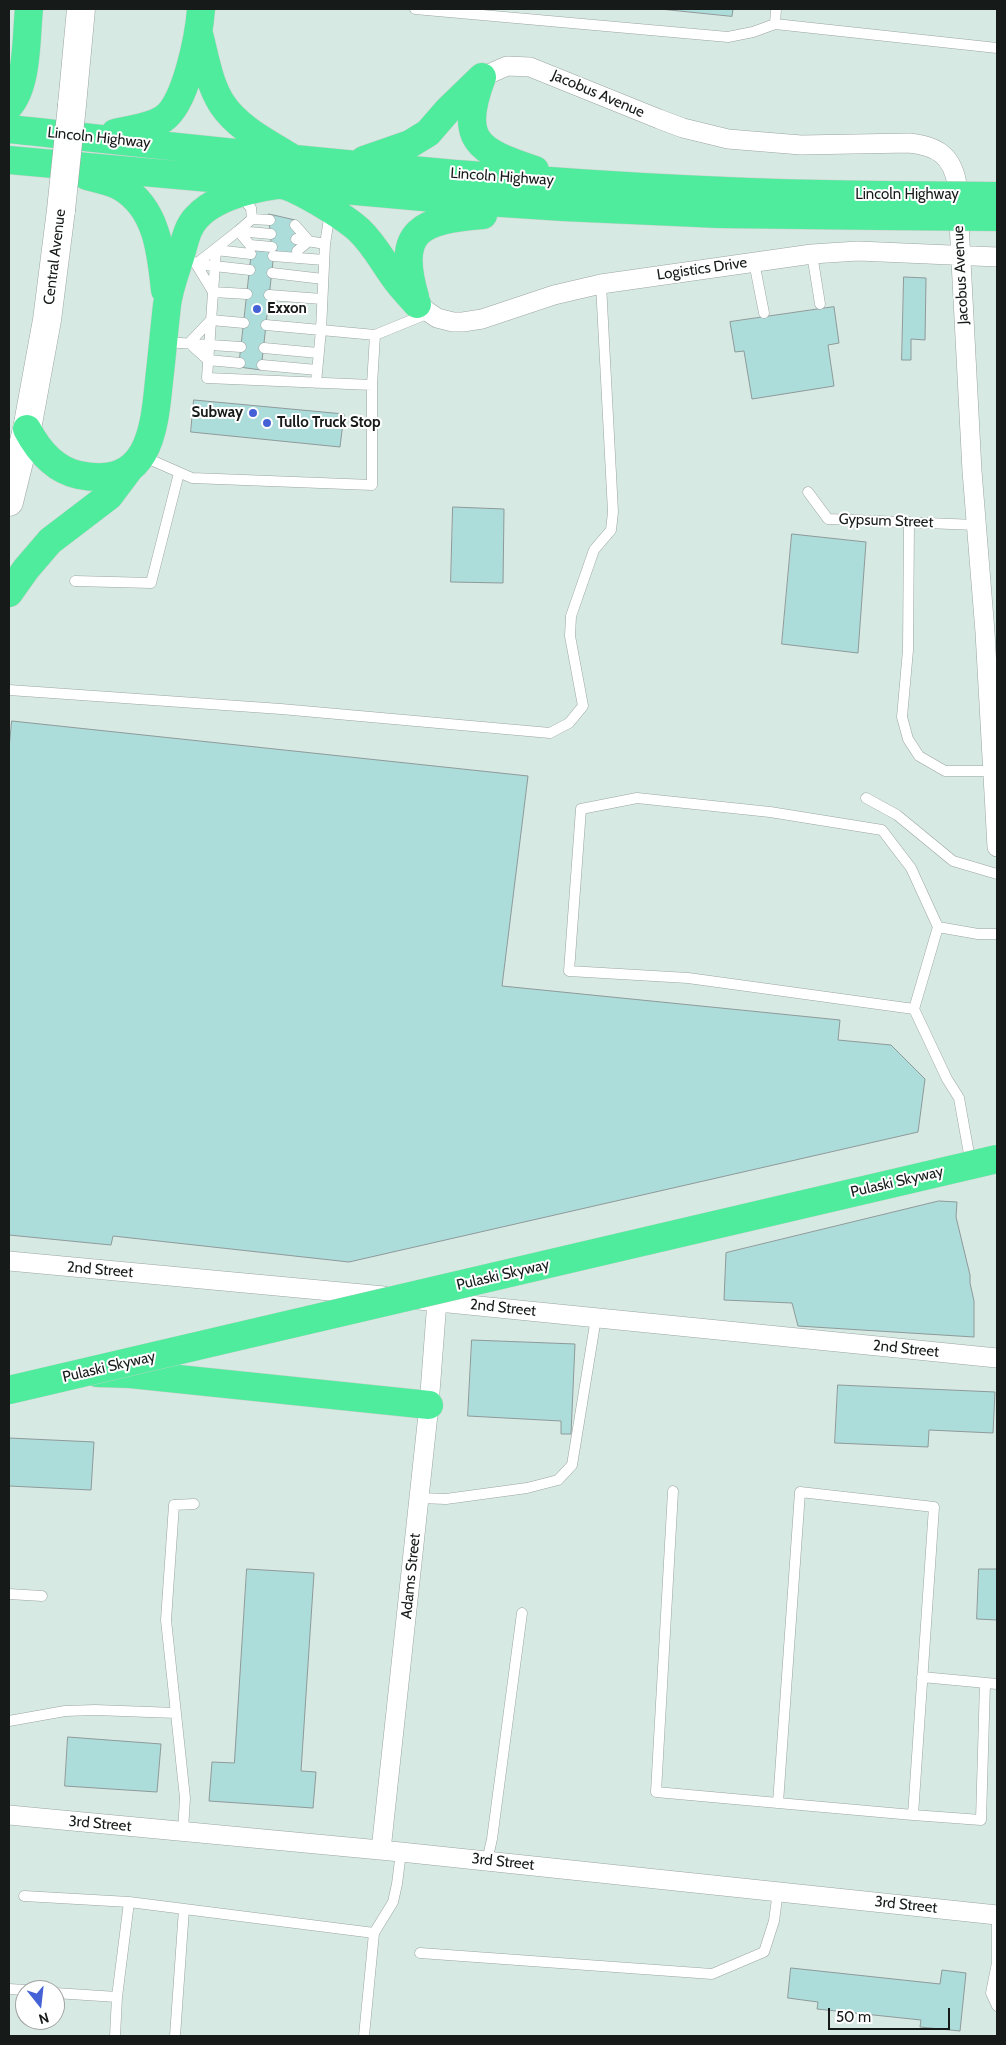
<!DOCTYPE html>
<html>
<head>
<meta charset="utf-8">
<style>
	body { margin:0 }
	#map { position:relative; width:1006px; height:2045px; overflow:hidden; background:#eaf5f1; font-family:Cabin,sans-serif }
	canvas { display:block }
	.frame { position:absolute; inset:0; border:10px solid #161a18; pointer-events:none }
	.north { position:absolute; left:15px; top:1980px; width:50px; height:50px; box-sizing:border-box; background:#fff; border:1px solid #a2a3a3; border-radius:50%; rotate:164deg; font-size:14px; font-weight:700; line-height:20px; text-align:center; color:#161a18 }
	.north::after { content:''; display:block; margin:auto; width:18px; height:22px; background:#4462d5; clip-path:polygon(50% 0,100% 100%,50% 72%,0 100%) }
	.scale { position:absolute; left:828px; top:2008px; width:122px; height:22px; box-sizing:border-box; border:2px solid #161a18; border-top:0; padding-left:6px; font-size:15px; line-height:18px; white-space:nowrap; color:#161a18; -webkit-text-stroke:4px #fff; paint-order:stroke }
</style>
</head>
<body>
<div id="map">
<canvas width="1006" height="2045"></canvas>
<div class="frame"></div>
<div class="north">N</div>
<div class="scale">50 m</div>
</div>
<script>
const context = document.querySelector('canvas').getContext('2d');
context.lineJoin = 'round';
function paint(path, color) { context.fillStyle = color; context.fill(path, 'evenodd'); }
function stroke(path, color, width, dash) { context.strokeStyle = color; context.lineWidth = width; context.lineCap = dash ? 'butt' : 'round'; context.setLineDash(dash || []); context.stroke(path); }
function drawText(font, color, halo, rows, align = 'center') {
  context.font = font + ' Cabin,sans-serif'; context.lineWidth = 4; context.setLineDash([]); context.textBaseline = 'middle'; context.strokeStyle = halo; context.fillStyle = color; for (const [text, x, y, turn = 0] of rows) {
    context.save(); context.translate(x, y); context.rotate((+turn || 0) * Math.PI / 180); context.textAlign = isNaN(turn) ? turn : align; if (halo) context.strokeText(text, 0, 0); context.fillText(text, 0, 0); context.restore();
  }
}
const built = new Path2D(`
	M9,9H997V2036H9ZM25,1990H55V2020H25Z`);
const building = new Path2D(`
	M660,9H733L732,16Z
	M269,214L295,220L297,256L272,250Z
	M252,250L274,252L261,370L239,367Z
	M904,277L926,278L925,340L911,339V360H902Z
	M834,307L839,343L828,345L834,386L752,399L744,351L735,352L730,322Z
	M194,400L344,414L340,447L191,432Z
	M453,507L504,509L503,583L451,582Z
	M792,534L866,542L858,653L782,644Z
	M12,721L528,776L502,986L840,1020L838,1040L891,1045L925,1079L918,1132L349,1262L113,1236L111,1245L9,1235V749Z
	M939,1201L957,1202L956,1217L970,1275V1283L974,1301V1337L798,1326L792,1303L724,1300L726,1253Z
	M472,1340L575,1344L571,1434H561V1421L468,1416Z
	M838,1385L995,1392L993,1433L929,1430L928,1447L835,1443Z
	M9,1438L94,1442L91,1490L9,1486Z
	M247,1569L314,1573L301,1771L316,1772L313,1808L209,1801L212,1762L234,1763Z
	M979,1569H997V1620L977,1619Z
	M68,1737L161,1744L157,1792L65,1786Z
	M791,1968L940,1984L942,1970L966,1973L960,2031L920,2027L921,2020L817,2009L818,2002L788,1998Z`);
const lane = new Path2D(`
	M415,9L728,37L753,32L775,24
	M776,9L775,24L997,48
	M241,197L251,208L252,219
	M270,220L252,219L238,231L250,245L272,247
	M295,225L309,241L297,251
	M296,239L325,244
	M216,250L251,254
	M812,254L820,304
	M273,256L324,260
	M192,261L196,264L213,292L247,294
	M754,262L764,313
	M196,264L238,231L271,234
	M196,264L250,270
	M272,273L323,279
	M269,295L322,299
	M266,325L321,330L316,383
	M375,335L429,313
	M165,342L241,347
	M189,343L211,320L244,323
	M189,343L208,360L240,363
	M264,348L318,353
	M262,365L317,370
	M207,378L372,385
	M207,378L216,250
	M142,456L192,478L372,485V385L375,335L321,330L325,244L330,212
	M808,492L828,519L976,525
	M909,522L908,650L902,717L908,739L919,756L945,771H993
	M75,581L151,583L179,473
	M9,690L281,709L550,733L569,723L583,706L570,636L571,616L594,550L611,530L613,512L601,284
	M637,798L770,812L882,830L911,868L938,927L914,1009L688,978L569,971L581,809Z
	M866,798L897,815L953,861L997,874
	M938,927L978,934H997
	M914,1009L947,1079L959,1098L971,1165
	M673,1491L656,1792L778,1803
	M800,1492L934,1507L913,1815L778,1803Z
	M419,1498L446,1499L527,1488L558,1480L572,1465L596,1318
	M9,1594L42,1596
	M922,1677L997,1684
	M9,1721L65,1711L95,1710L176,1713
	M913,1815L981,1820L985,1683
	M183,1831L185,1798L166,1620L174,1505L194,1504
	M487,1861L492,1839L522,1613
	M24,1896L129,1902L117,1997L115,2036
	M129,1902L374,1933
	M997,1915V1961
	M420,1953L712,1974L764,1952L774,1921L778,1891
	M997,1963L991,1993L997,2006
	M9,1989L25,1990
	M55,1993L117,1997
	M175,2036L184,1909
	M364,2036L374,1933L393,1902L397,1884L401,1852`);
const street = new Path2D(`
	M482,77L507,66L530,67L659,119L683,128L728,139L801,145L909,143C937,146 952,155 957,184L972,471L985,632L997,847
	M417,304L437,318L453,322H463L482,319L554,295L601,284L812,254L858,251L997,257
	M9,1261L384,1296
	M419,1300L997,1358
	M9,1815L401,1852L997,1915
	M381,1850L429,1405L437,1301`);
const secondary = new Path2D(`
	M72,105L81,9
	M9,502L27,429L47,320L61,210`);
const highway = new Path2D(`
	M199,34C205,57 209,84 222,104C237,127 266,142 289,156
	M482,77C458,140 477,151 535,170
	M9,106C28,85 26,36 29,9
	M9,129C299,160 589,193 881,195
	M115,133C130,129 149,128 163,119C186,104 199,36 201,9
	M9,160L456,200L563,207L719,214L882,216
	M364,160L410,144L428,133L448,110L481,78
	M87,176C98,179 111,181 121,187C157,208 161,252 165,290
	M415,297C395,229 422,220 483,215
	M27,429C38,450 55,470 79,475C148,489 154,433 159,381C162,356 164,331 167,305C169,288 176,271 181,254C185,241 187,227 197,217C211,202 231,195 251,190C260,188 271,185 280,185C295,185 347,219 359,230C375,245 384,264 397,281C403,289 410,296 417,304
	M9,593L26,569L50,541L109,496L130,468
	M97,1373L130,1374L429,1405`);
const secondaryBridge = new Path2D(`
	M61,210L72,105`);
const highwayBridge = new Path2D(`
	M881,195L997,196
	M882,216L997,217
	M9,1390L997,1159`);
const markers = [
	[257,309,5,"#4462d5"],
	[253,413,5,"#4462d5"],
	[267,423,5,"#4462d5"]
];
const streetNames = [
	["Jacobus Avenue",598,94,23],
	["Lincoln Highway",99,138,6],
	["Lincoln Highway",502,177,4],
	["Lincoln Highway",907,195],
	["Central Avenue",55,257,-83],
	["Logistics Drive",702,269,-8],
	["Jacobus Avenue",961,275,-93],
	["Gypsum Street",886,521,2],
	["Pulaski Skyway",897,1182,-13],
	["2nd Street",100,1270,5],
	["Pulaski Skyway",503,1275,-13],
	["2nd Street",503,1308,6],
	["2nd Street",906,1349,6],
	["Pulaski Skyway",109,1367,-13],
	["Adams Street",411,1576,-84],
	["3rd Street",100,1824,5],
	["3rd Street",503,1862,6],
	["3rd Street",906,1905,6]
];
const poiNames = [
	["Exxon",267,309],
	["Subway",243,413,"right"],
	["Tullo Truck Stop",277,423]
];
paint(built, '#d6e9e3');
paint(building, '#addddb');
stroke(building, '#8f9a9a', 1);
stroke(lane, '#9ba5a2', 11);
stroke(street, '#9ba5a2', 20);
stroke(secondary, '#9ba5a2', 29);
stroke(highway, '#d0d1d1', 29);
stroke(lane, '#fff', 10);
stroke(street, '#fff', 19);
stroke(secondary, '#fff', 28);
stroke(highway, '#50ec9d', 28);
stroke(secondaryBridge, '#9ba5a2', 29, []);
stroke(highwayBridge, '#d0d1d1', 29, []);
stroke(secondaryBridge, '#fff', 28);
stroke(highwayBridge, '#50ec9d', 28);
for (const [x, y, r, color] of markers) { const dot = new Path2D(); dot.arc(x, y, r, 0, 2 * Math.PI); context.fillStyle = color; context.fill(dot); stroke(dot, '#fff', 2); }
drawText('15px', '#161a18', '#fff', streetNames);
drawText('bold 15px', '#161a18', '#fff', poiNames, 'left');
</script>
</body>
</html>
